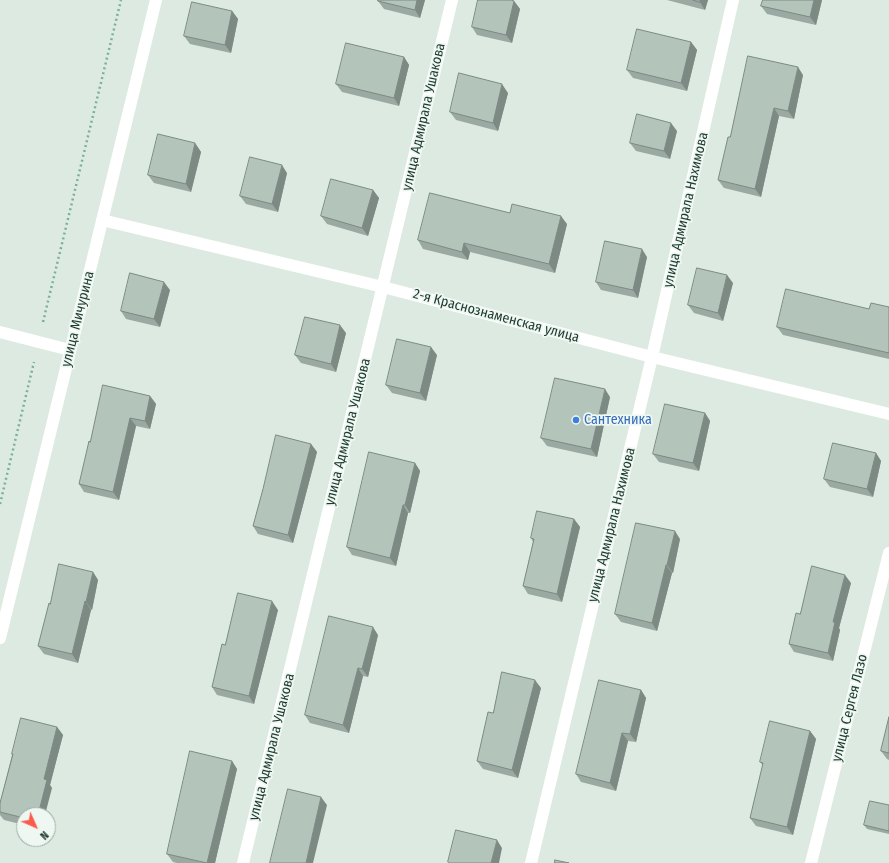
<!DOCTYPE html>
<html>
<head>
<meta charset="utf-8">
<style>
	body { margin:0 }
	#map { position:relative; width:889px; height:863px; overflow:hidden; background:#ddeae2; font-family:"Fira Sans Condensed",sans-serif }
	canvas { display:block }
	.north { position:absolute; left:16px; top:807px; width:40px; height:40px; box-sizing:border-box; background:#eef7f1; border:1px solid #9baba3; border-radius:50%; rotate:135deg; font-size:11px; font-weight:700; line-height:16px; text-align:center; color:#1e3a2e }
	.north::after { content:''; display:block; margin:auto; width:14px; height:18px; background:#fa5b4b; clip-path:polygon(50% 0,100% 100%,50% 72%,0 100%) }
</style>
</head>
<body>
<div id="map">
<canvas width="889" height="863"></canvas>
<div class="north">N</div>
</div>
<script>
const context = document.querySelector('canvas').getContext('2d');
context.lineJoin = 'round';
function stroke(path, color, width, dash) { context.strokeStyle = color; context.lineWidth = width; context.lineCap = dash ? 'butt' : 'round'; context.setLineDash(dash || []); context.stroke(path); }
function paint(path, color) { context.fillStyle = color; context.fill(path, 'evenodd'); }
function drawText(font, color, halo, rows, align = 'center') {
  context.font = font + ' "Fira Sans Condensed",sans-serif'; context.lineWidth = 3.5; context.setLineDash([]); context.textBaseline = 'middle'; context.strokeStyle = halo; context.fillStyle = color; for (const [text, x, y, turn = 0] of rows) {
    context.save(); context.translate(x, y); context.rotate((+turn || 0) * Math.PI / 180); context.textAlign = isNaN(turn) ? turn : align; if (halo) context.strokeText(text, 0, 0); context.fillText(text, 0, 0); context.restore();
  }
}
const path = new Path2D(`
	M43,322L121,0
	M0,504L34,362`);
const minor = new Path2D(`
	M102,220L383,287L652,357L889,414
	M0,332L70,350
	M0,638L156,0
	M243,863L452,0
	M531,863L652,357L733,0
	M811,863L889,553`);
const wall = new Path2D(`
	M378,0H425L420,18L384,9L378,1Z
	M667,0H708L705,10Z
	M763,0H822L816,25L767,14L761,6Z
	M514,1L520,9L512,43L477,35L472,27Z
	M232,11L238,19L231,53L190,44L184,36Z
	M691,42L697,50L687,91L633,78L627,70Z
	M404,57L409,65L399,106L342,92L336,84Z
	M803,75L794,119L779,116L761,197L724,188L718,180L730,137Z
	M508,93L498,131L456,120L450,112Z
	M677,131L670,159L636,151L630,143Z
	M195,143L201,152L191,192L154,183L148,175Z
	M287,173L278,212L246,204L240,196Z
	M373,190L379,198L368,236L327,224L321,216Z
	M510,213L567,224L555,273L470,252L468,260L423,249L418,240Z
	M647,257L638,298L601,290L596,282Z
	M733,283L723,321L694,313L688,305Z
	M170,290L160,327L126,319L121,311Z
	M889,307V359L783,335L777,327L869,309Z
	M346,333L336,372L301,363L295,355Z
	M437,355L426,401L392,393L386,385Z
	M150,396L156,404L150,429L136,426L119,500L84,492L79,484L90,442Z
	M610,397L597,457L547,446L541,438Z
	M705,413L710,421L699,471L659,462L653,454Z
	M311,444L317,452L293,543L258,534L253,526L263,489Z
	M876,453L881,461L873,497L830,487L824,479Z
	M415,463L420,471L410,513H408L396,566L352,555L347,547Z
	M574,519L580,527L562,602L528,594L523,586L533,542L531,538Z
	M680,539L673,573H672L657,631L621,622L615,614Z
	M93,572L98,580L92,610H91L78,663L44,654L38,646L50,604Z
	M851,583L839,628L840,630L833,661L794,652L789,644L800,614Z
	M278,610L254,704L217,695L212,687L225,645Z
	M378,635L368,677L363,676L349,733L310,723L305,715Z
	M541,688L518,778L483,769L477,761L493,713Z
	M641,690L646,698L636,742L628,741L616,791L581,782L576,774Z
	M889,717V760L887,759L881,751Z
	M57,727L63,735L50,785L52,788L24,815V825L4,820L0,815V803L12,755V754Z
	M810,731L816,739L793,835L756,826L750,818L763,766L760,762Z
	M232,761L237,769L215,863H177L173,862L167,854Z
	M889,805V834L867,829L864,825Z`);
const shadedWall = new Path2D(`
	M417,0H425L420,18L415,10Z
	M700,0H708L705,10L700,2Z
	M814,0H822L816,25L810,17Z
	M514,1L520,9L512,43L506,35Z
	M232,11L238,19L231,53L225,45Z
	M691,42L697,50L687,91L681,83Z
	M404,57L409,65L399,106L394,98Z
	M798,67L803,75L794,119L788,111Z
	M502,84L508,93L498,131L493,123Z
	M774,108L779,116L761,197L755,189Z
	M671,123L677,131L670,159L664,151Z
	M195,143L201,152L191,192L186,184Z
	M282,165L287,173L278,212L272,204Z
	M373,190L379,198L368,236L362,228Z
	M561,216L567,224L555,273L549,264Z
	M464,243L470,252L468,260L462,252Z
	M642,249L647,257L638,298L633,290Z
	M727,275L733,283L723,321L718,313Z
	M164,282L170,290L160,327L154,319Z
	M340,325L346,333L336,372L331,364Z
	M431,347L437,355L426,401L420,393Z
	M605,389L610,397L597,457L591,449Z
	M150,396L156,404L150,429L145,421Z
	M705,413L710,421L699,471L693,463Z
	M130,418L136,426L119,500L113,492Z
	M311,444L317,452L293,543L288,535Z
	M876,453L881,461L873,497L867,489Z
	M415,463L420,471L410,513L405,505Z
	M403,505L408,513L396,566L390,558Z
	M574,519L580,527L562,602L557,594Z
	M675,531L680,539L673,573L667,565Z
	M666,565L672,573L657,631L652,623Z
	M93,572L98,580L92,610L86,602Z
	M845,575L851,583L839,628L840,630L833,661L828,653L833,622Z
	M85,601L91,610L78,663L72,654Z
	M272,601L278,610L254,704L249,696Z
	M373,627L378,635L368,677L362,669Z
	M358,668L363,676L349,733L343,725Z
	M535,680L541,688L518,778L512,770Z
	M641,690L646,698L636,742L630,734Z
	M57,727L63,735L50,785L52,788L45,815H38L44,779Z
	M810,731L816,739L793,835L787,827Z
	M622,733L628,741L616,791L610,783Z
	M232,761L237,769L215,863H207Z
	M321,797L327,805L313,863H306Z
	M497,840L502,848L499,863H491Z`);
const building = new Path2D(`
	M378,0H417L415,10L378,1Z
	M478,0H511L514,1L506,35L472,27Z
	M693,0H700V2Z
	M763,0H814L810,17L761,6Z
	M192,2L232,11L225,45L184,36Z
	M637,29L691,42L681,83L627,70Z
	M346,43L404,57L394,98L336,84Z
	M748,56L798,67L788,111L774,108L755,189L718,180L728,137H730Z
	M459,73L502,84L493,123L450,112Z
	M637,114L671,123L664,151L630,143Z
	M158,134L195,143L186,184L148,175Z
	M250,157L282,165L272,204L240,196Z
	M331,179L373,190L362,228L321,216Z
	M430,193L510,213L512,204L561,216L549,264L464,243L462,252L418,240Z
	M605,241L642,249L633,290L596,282Z
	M697,268L727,275L718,313L688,305Z
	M130,273L164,282L154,319L121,311Z
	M786,289L869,309L871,303L889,307V353L777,327Z
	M305,317L340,325L331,364L295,355Z
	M397,339L431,347L420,393L386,385Z
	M555,378L605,389L591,449L541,438Z
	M103,385L150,396L145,421L130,418L113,492L79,484L89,441L90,442Z
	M665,404L705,413L693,463L653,454Z
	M276,435L311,444L288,535L253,526L263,489Z
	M833,443L876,453L867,489L824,479Z
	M369,452L415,463L405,505H403L390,558L347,547Z
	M537,511L574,519L557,594L523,586L534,539L531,538Z
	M636,523L675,531L667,565H666L652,623L615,614Z
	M59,564L93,572L86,602L85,601L72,654L38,646L49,603L50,604Z
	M812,566L845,575L833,622H835L828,653L789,644L796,613L800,614Z
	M238,593L272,601L249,696L212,687L222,644L225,645Z
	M329,616L373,627L362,669L358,668L343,725L305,715Z
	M502,672L535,680L512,770L477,761L488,712L493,713Z
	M599,680L641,690L630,734L622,733L610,783L576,774Z
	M889,717V753L881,751Z
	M21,718L57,727L44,779L47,780L38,815H24V818L0,812V803L13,754H12Z
	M770,721L810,731L787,827L750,818L763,763L760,762Z
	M190,751L232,761L207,863L167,854Z
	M288,789L321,797L306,863H270Z
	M870,801L889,805V831L864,825Z
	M456,830L497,840L491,863H450L448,862Z
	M555,860L569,863H555Z`);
const markers = [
	[576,420,4,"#3f7fe0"]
];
const streetNames = [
	["улица Адмирала Ушакова",424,117,-77],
	["улица Адмирала Нахимова",686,210,-77],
	["2-я Краснознаменская улица",496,316,15],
	["улица Мичурина",78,319,-76],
	["улица Адмирала Ушакова",348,432,-76],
	["улица Адмирала Нахимова",612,525,-76],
	["улица Сергея Лазо",850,708,-76],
	["улица Адмирала Ушакова",272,747,-76]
];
const shopNames = [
	["Сантехника",584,420]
];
stroke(path, '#7cb097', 2.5, [2, 3]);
stroke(minor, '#fff', 12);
paint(wall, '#9aa9a1');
paint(shadedWall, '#7d8a83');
paint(building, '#b3c5bb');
stroke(building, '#7d8a83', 1);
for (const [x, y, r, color] of markers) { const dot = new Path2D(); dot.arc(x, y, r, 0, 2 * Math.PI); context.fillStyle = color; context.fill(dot); stroke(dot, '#eef7f1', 1.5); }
drawText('14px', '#1e3a2e', '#eef7f1', streetNames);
drawText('14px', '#366cbe', '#eef7f1', shopNames, 'left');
</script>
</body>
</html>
